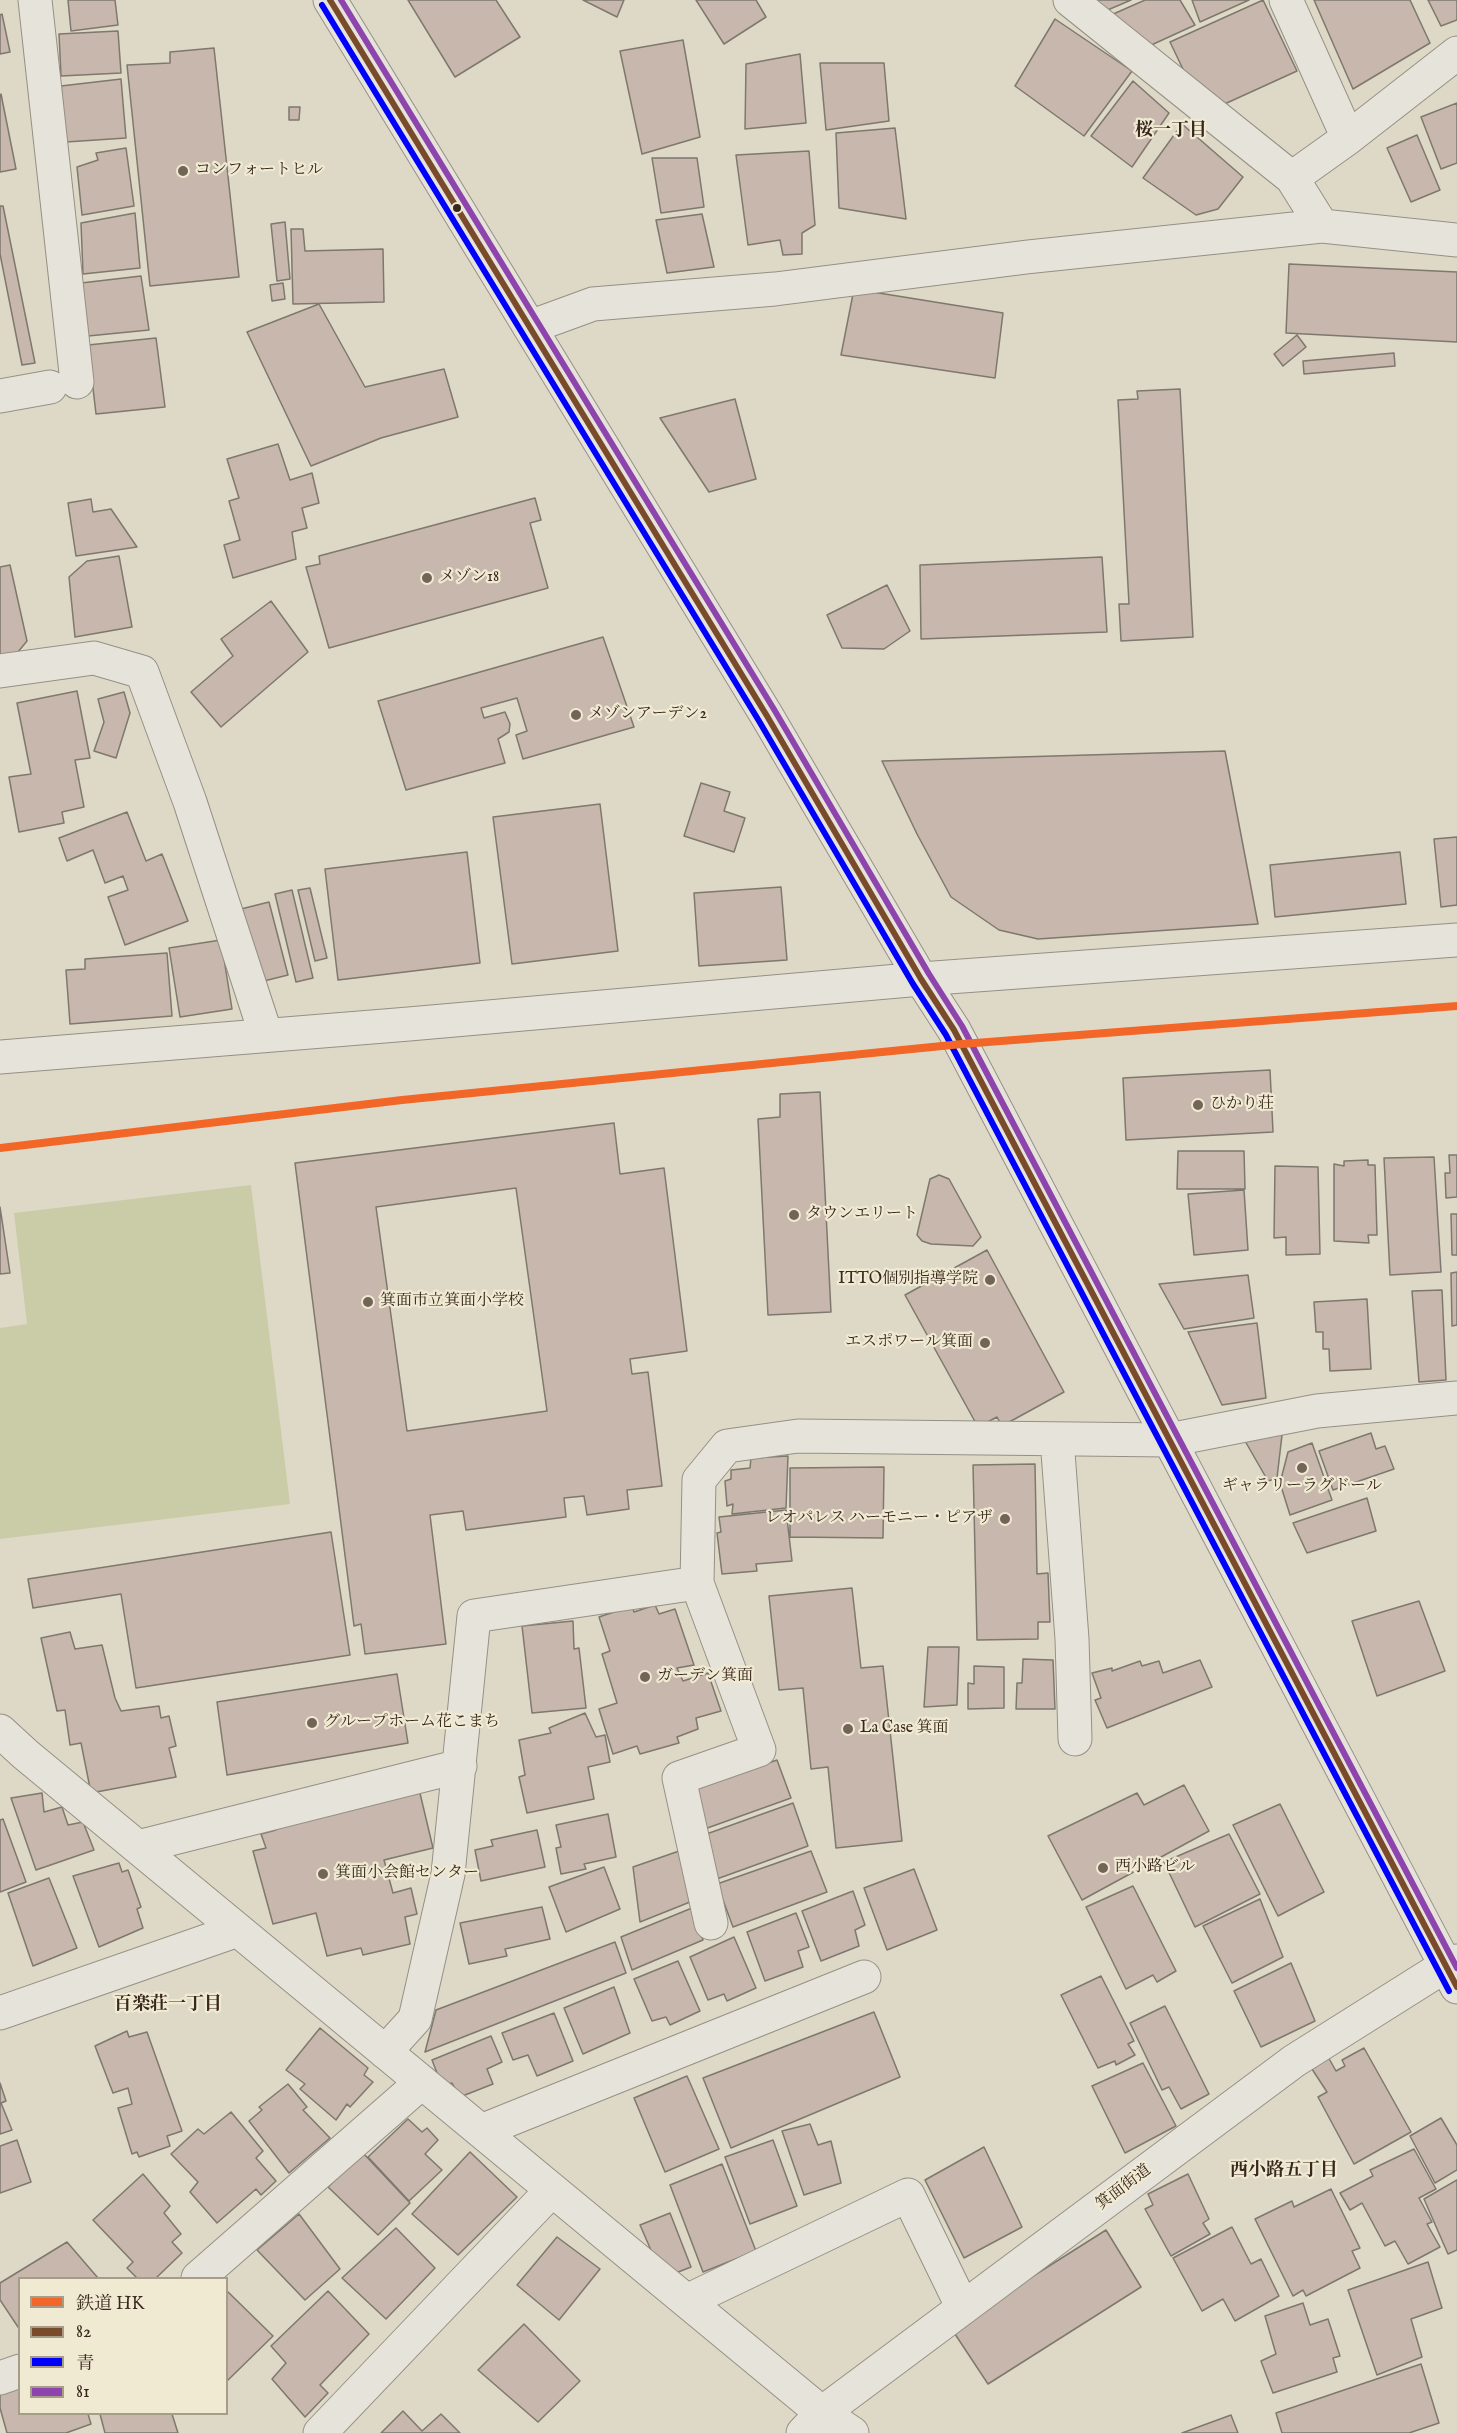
<!DOCTYPE html>
<html>
<head>
<meta charset="utf-8">
<style>
	body { margin:0 }
	#map { position:relative; width:1457px; height:2433px; overflow:hidden; background:#ded9c6; font-family:"IM FELL English","Noto Serif JP",serif }
	canvas { display:block }
	.legend { position:absolute; left:18px; top:2277px; width:210px; height:138px; box-sizing:border-box; background:#f1ead3; border:2px solid #a79c8a; margin:0; padding:8px 10px; list-style:none; font-size:18px; color:#38271d }
	.legend li { display:flex; align-items:center; gap:12px; height:30px }
	.legend b { width:30px; border:2px solid #a79c8a }
</style>
</head>
<body>
<div id="map">
<canvas width="1457" height="2433"></canvas>
<ul class="legend">
<li><b style="height:8px;background:#f26627"></b>鉄道 HK</li>
<li><b style="height:8px;background:#7a4b2a"></b>82</li>
<li><b style="height:8px;background:#00f"></b>青</li>
<li><b style="height:8px;background:#8e44ad"></b>81</li>
</ul>
</div>
<script>
const context = document.querySelector('canvas').getContext('2d');
context.lineJoin = 'round';
function paint(path, color) { context.fillStyle = color; context.fill(path, 'evenodd'); }
function stroke(path, color, width, dash) { context.strokeStyle = color; context.lineWidth = width; context.lineCap = dash ? 'butt' : 'round'; context.setLineDash(dash || []); context.stroke(path); }
function drawText(font, color, halo, rows, align = 'center') {
  context.font = font + ' "IM FELL English","Noto Serif JP",serif'; context.lineWidth = 4.5; context.setLineDash([]); context.textBaseline = 'middle'; context.strokeStyle = halo; context.fillStyle = color; for (const [text, x, y, turn = 0] of rows) {
    context.save(); context.translate(x, y); context.rotate((+turn || 0) * Math.PI / 180); context.textAlign = isNaN(turn) ? turn : align; if (halo) context.strokeText(text, 0, 0); context.fillText(text, 0, 0); context.restore();
  }
}
const green = new Path2D(`
	M251,1185L290,1504L0,1539V1328L27,1324L14,1213Z`);
const building = new Path2D(`
	M68,0H115L118,25L71,31Z
	M408,0H496L520,37L455,77Z
	M583,0H624L617,17Z
	M696,0H756L766,17L724,44Z
	M1089,0H1131L1103,12Z
	M1145,0H1180L1195,25L1147,47L1111,15Z
	M1192,0H1249L1200,22Z
	M1263,0L1297,71L1218,107L1192,88L1170,42Z
	M1314,0H1410L1430,43L1353,89Z
	M1428,0H1457V20L1441,26Z
	M2,14L10,52L0,54V15Z
	M1055,19L1132,71L1084,136L1015,86Z
	M118,31L121,73L61,76L59,34Z
	M683,40L700,137L642,154L620,51Z
	M214,48L239,277L150,286L127,65L170,63V52Z
	M800,54L806,123L745,129L746,64Z
	M820,63H884L889,121L826,130Z
	M121,79L126,138L66,142L61,86Z
	M1133,81L1169,113L1132,167L1091,136Z
	M1,94L16,169L0,172V95Z
	M1457,103V163L1441,169L1421,117Z
	M289,107H300L299,120H289Z
	M1182,124L1243,177L1218,209L1196,215L1143,178Z
	M895,128L906,219L839,208L836,133Z
	M1417,135L1440,190L1411,202L1387,148Z
	M126,148L134,206L82,215L77,167L98,160L96,153Z
	M809,151L815,225L802,233V254L783,255L780,240L748,245L736,155Z
	M652,158H697L704,207L661,213Z
	M0,206H3L35,363L22,365L0,254Z
	M135,213L140,268L83,274L81,223Z
	M702,214L714,267L667,273L656,220Z
	M285,222L290,279L277,281L271,224Z
	M291,229H303L305,251L383,249L384,302L293,304Z
	M1289,264L1457,272V342L1286,333Z
	M141,276L149,330L88,336L81,283Z
	M283,283L285,299L272,301L270,285Z
	M854,289L1003,313L995,378L841,355Z
	M319,304L365,387L444,369L458,417L381,438L311,466L247,332Z
	M1297,335L1306,347L1283,366L1274,354Z
	M156,338L165,407L96,414L88,345Z
	M1394,353L1395,366L1304,374L1303,361Z
	M1180,389L1193,637L1121,641L1119,604H1129L1118,400L1138,399L1137,391Z
	M735,399L756,479L709,492L660,418Z
	M278,444L290,480L312,473L319,503L302,508L307,528L292,532L296,559L233,578L224,545L240,540L229,501L239,498L227,459Z
	M535,498L541,520L530,523L548,588L329,648L306,567L320,564L319,556Z
	M91,499L93,512L111,509L137,547L76,556L68,503Z
	M119,556L132,627L75,637L69,577L87,561Z
	M1102,557L1107,632L921,639L920,565Z
	M10,565L27,641L13,658L0,660V567Z
	M887,585L910,631L884,649L842,648L827,615Z
	M271,601L308,652L221,727L191,692L233,656L221,639Z
	M603,637L634,727L523,759L516,735L527,731L517,698L481,708L484,718L505,712L510,724L509,732L498,739L505,763L406,790L378,701Z
	M77,691L90,758L75,760L84,807L62,812L64,823L19,832L9,777L31,774L17,703Z
	M124,692L130,713L116,758L94,751L104,722L98,699Z
	M1225,751L1258,924L1038,939L999,930L951,897L917,834L882,761Z
	M701,783L730,792L724,811L745,818L734,852L684,836Z
	M600,804L618,951L512,964L493,817Z
	M127,812L146,861L162,854L188,921L125,945L108,897L128,890L123,876L105,883L93,850L67,861L59,838Z
	M1457,837V905L1441,907L1434,839Z
	M467,852L480,963L338,980L325,869Z
	M1400,852L1406,904L1275,917L1270,865Z
	M781,887L787,960L699,966L694,893Z
	M310,888L327,958L315,961L298,890Z
	M292,890L313,978L296,982L275,894Z
	M269,902L288,975L260,982L241,909Z
	M221,940L232,1009L180,1017L169,948Z
	M167,953L172,1016L70,1024L66,970L85,969V959Z
	M1270,1070L1273,1132L1126,1140L1123,1078Z
	M820,1092L831,1312L768,1315L758,1119L780,1117V1094Z
	M614,1123L620,1174L664,1168L687,1351L630,1359L632,1374L648,1372L662,1486L627,1490L629,1509L587,1515L584,1496L564,1498L566,1517L466,1530L463,1511L430,1515L446,1644L365,1654L361,1624L354,1626L295,1163ZM516,1188L547,1411L407,1431L376,1207Z
	M1178,1151H1244L1245,1189H1177Z
	M1449,1155H1457V1197L1446,1198L1445,1173H1450Z
	M1434,1157L1441,1272L1390,1275L1384,1158Z
	M1368,1160V1165H1375L1377,1235H1368L1369,1243L1334,1241V1164L1344,1166V1161Z
	M1275,1166L1318,1167L1320,1254L1286,1255V1237L1274,1238Z
	M939,1175L949,1179L981,1237L973,1246L931,1244L922,1241L917,1235L930,1179Z
	M1244,1190L1248,1250L1194,1255L1188,1194Z
	M0,1207L10,1273L0,1274Z
	M1451,1214H1457V1255H1452Z
	M987,1250L1064,1392L1002,1426L997,1417L978,1427L905,1295Z
	M1457,1272V1325L1452,1326L1451,1273Z
	M1248,1275L1254,1318L1184,1329L1159,1284Z
	M1442,1290L1446,1380L1419,1382L1412,1291Z
	M1367,1299L1371,1369L1330,1371L1329,1349H1323V1332H1316L1314,1302Z
	M1257,1323L1266,1398L1222,1405L1188,1332Z
	M1371,1433L1376,1449L1385,1446L1394,1469L1333,1490L1319,1451Z
	M1241,1434L1282,1435L1277,1478L1268,1481Z
	M1312,1443L1332,1500L1290,1515L1280,1483L1288,1452Z
	M788,1456L786,1508L732,1514L733,1504L727,1506L725,1481L731,1479V1470L750,1468L751,1458Z
	M1035,1464L1037,1574L1048,1573L1050,1622H1038V1639L977,1640L973,1465Z
	M884,1467L883,1538L790,1537V1468Z
	M1367,1498L1376,1531L1307,1553L1293,1523Z
	M786,1510L792,1561L756,1564L757,1571L722,1574L717,1533L721,1532L719,1517Z
	M331,1532L350,1655L136,1688L121,1594L33,1608L28,1579Z
	M852,1588L861,1668L883,1666L902,1841L836,1848L828,1767L811,1769L803,1688L779,1690L769,1596Z
	M1419,1601L1445,1671L1377,1696L1352,1621Z
	M655,1605L659,1614L675,1609L694,1665L677,1668L683,1681L708,1673L721,1711L696,1718L698,1729L677,1737L679,1743L640,1754L637,1746L613,1754L599,1709L617,1703L602,1654L610,1651L599,1617L632,1606L634,1612Z
	M573,1621L574,1649L579,1648L586,1708L532,1713L522,1626Z
	M70,1632L75,1649L102,1645L115,1698L121,1711L159,1706L161,1718L169,1716L176,1746L169,1748L176,1777L91,1793L81,1743L70,1745L65,1710L57,1711L41,1638Z
	M928,1647H959L957,1705L924,1707Z
	M1023,1659L1053,1660L1055,1709H1016L1017,1683H1022Z
	M1200,1660L1212,1687L1107,1728L1095,1700L1101,1698L1092,1673L1112,1668V1671L1140,1661L1142,1666L1159,1661L1163,1673Z
	M974,1666L1004,1667V1708L968,1709V1683L974,1684Z
	M397,1674L408,1743L227,1775L217,1702Z
	M585,1713L596,1737L605,1735L610,1762L588,1767L594,1799L527,1813L519,1777L525,1775L519,1740L551,1733L549,1728Z
	M777,1760L791,1798L699,1831L686,1791Z
	M1184,1785L1209,1831L1082,1900L1048,1836L1137,1793L1144,1805Z
	M419,1789L433,1848L384,1860L393,1893L411,1888L417,1914L405,1917L410,1944L363,1955L361,1948L327,1956L316,1913L273,1924L253,1851L266,1848L261,1834L276,1830L275,1824Z
	M42,1793L44,1812L62,1807L68,1825L83,1822L94,1850L36,1870L11,1798Z
	M793,1803L808,1846L714,1880L701,1836Z
	M1280,1804L1324,1892L1278,1916L1233,1825Z
	M608,1814L616,1857L584,1864L586,1869L561,1874L556,1848L561,1847L556,1825Z
	M3,1819L26,1882L0,1892V1820Z
	M537,1830L545,1867L481,1881L475,1850L493,1846L491,1840Z
	M1229,1834L1260,1894L1195,1927L1164,1862Z
	M682,1850L690,1902L640,1922L633,1867Z
	M811,1851L827,1892L733,1927L717,1884Z
	M119,1863L122,1872L128,1870L141,1907L137,1909L143,1928L99,1947L73,1876Z
	M604,1867L620,1909L566,1932L549,1887Z
	M914,1869L937,1930L887,1950L864,1888Z
	M49,1878L77,1948L33,1966L8,1893Z
	M1133,1886L1176,1971L1157,1982L1153,1975L1126,1989L1086,1907Z
	M853,1891L865,1925L855,1930L859,1946L821,1961L802,1911Z
	M1260,1899L1283,1957L1232,1983L1203,1926Z
	M542,1907L550,1939L505,1949L507,1956L469,1964L460,1923Z
	M692,1908L703,1940L632,1970L621,1937Z
	M796,1913L809,1947L798,1951L803,1967L765,1981L747,1932Z
	M734,1937L756,1988L727,2001L724,1994L708,2000L690,1957Z
	M615,1942L626,1973L425,2052L436,2010Z
	M678,1961L700,2011L670,2025L666,2017L652,2021L634,1979Z
	M1291,1963L1315,2021L1261,2047L1234,1991Z
	M1101,1976L1134,2041L1128,2044L1135,2055L1116,2065L1115,2061L1098,2068L1061,1995Z
	M614,1987L630,2033L583,2054L564,2008Z
	M1165,2006L1209,2094L1181,2109L1169,2087L1162,2090L1130,2023Z
	M874,2012L900,2077L731,2148L703,2078Z
	M554,2013L573,2061L537,2076L528,2055L513,2060L502,2033Z
	M320,2028L368,2068L364,2075L373,2082L350,2107L347,2104L336,2120L300,2089L305,2084L286,2070Z
	M127,2031L129,2037L147,2032L182,2131L167,2136L170,2146L139,2157L137,2152L132,2154L118,2108L132,2104L128,2088L113,2093L95,2046Z
	M491,2036L502,2062L487,2069L493,2084L460,2097L452,2083L442,2086L432,2060Z
	M1364,2048L1411,2132L1354,2164L1318,2097L1327,2092L1310,2066L1327,2055L1336,2071L1345,2066L1342,2060Z
	M1143,2063L1176,2126L1125,2153L1092,2086Z
	M687,2076L719,2149L665,2172L634,2098Z
	M0,2083L6,2101L1,2103L12,2130L0,2134Z
	M288,2084L307,2107L303,2110L330,2138L289,2173L249,2121L262,2110L259,2107Z
	M231,2112L263,2151L256,2158L276,2181L261,2195L256,2189L217,2223L190,2192L198,2182L171,2154L198,2129L204,2134Z
	M1441,2118L1457,2145V2170L1435,2183L1410,2136Z
	M408,2119L422,2132L427,2128L438,2140L425,2154L442,2170L409,2201L368,2157Z
	M810,2124L818,2145L831,2141L841,2183L804,2195L782,2131Z
	M17,2140L31,2182L0,2193V2146Z
	M773,2140L797,2206L750,2224L725,2157Z
	M984,2147L1022,2227L964,2258L925,2180Z
	M1414,2149L1436,2189L1419,2198L1432,2222L1427,2224L1440,2247L1408,2264L1395,2241L1385,2246L1362,2203L1350,2210L1340,2193L1373,2176L1370,2170Z
	M470,2152L517,2197L458,2255L412,2214Z
	M363,2153L410,2203L378,2235L328,2187Z
	M722,2164L756,2251L703,2272L670,2185Z
	M143,2174L170,2206L164,2213L181,2234L172,2242L182,2253L156,2278H137L127,2268L133,2262L93,2220Z
	M1188,2174L1209,2219L1203,2223L1210,2234L1171,2256L1145,2209L1153,2205L1148,2194Z
	M1457,2180V2250L1448,2254L1424,2199Z
	M1331,2189L1360,2248L1352,2251L1360,2268L1306,2296L1303,2290L1293,2296L1255,2219L1292,2201L1294,2207Z
	M670,2213L691,2267L668,2276L657,2264L640,2225Z
	M299,2214L340,2269L305,2300L257,2250Z
	M1232,2227L1251,2264L1261,2259L1279,2296L1235,2321L1223,2299L1202,2311L1173,2258Z
	M396,2228L435,2268L386,2319L342,2278Z
	M1106,2230L1141,2287L988,2384L951,2328Z
	M557,2237L600,2269L559,2320L517,2285Z
	M67,2242L98,2278H20V2330L0,2300V2283Z
	M1428,2262L1442,2308L1411,2319L1422,2357L1377,2375L1348,2290Z
	M226,2290L273,2336L226,2382Z
	M328,2291L369,2334L320,2385L328,2393L305,2417L272,2379L286,2363L271,2346Z
	M1303,2303L1310,2325L1328,2319L1340,2356L1333,2358L1337,2372L1273,2393L1261,2361L1276,2354L1265,2316Z
	M524,2324L580,2381L538,2422L478,2370Z
	M1421,2364L1439,2423L1409,2433H1282L1276,2413Z
	M20,2386V2414H88L91,2424L66,2433H7L0,2408V2391Z
	M403,2411L422,2431L441,2414L460,2433H381Z
	M100,2414H172L178,2433H105Z
	M1231,2415L1238,2433H1182Z`);
const minor = new Path2D(`
	M35,0L77,382
	M1070,0L1292,178L1322,226
	M1286,0L1348,138
	M1292,178L1348,138L1457,53
	M530,327L593,304L775,289L1027,257L1322,226L1457,240
	M0,396L50,387
	M0,671L94,658L142,672L190,802L266,1035
	M1057,1439L1072,1639L1075,1739
	M697,1583L759,1750L679,1778L711,1923
	M0,1731L25,1754L822,2413L852,2433
	M138,1847L460,1766
	M0,2013L238,1930
	M385,2052L415,2019L448,1874L474,1616L697,1583L699,1480L727,1446L798,1436L1169,1440L1317,1411L1457,1398
	M481,2131L864,1977
	M198,2278L422,2082
	M687,2301L908,2195L963,2308
	M0,2378L20,2371
	M320,2433L552,2190
	M803,2433L822,2413L1294,2061L1445,1966L1457,1961`);
const tertiary = new Path2D(`
	M330,0L767,716L921,979L954,1030L1457,1987
	M0,1057L409,1024L921,979L1457,940`);
const bus1 = new Path2D(`
	M330,0L767,716L921,979L954,1030L1457,1987`);
const bus2 = new Path2D(`
	M322,5L759,721L913,984L946,1035L1449,1991`);
const bus3 = new Path2D(`
	M341,0L775,711L929,974L962,1026L1457,1968`);
const rail1 = new Path2D(`
	M0,1148L402,1100L962,1044L1457,1006`);
const markers = [
	[183,171,6,"#726558"],
	[457,208,5,"#38271d"],
	[427,578,6,"#726558"],
	[576,715,6,"#726558"],
	[1198,1105,6,"#726558"],
	[794,1215,6,"#726558"],
	[990,1280,6,"#726558"],
	[368,1302,6,"#726558"],
	[985,1343,6,"#726558"],
	[1302,1468,6,"#726558"],
	[1005,1519,6,"#726558"],
	[645,1677,6,"#726558"],
	[312,1723,6,"#726558"],
	[848,1729,6,"#726558"],
	[1103,1868,6,"#726558"],
	[323,1874,6,"#726558"]
];
const poiNames = [
	["コンフォートヒル",195,171],
	["メゾン18",439,578],
	["メゾンアーデン2",588,715],
	["ひかり荘",1210,1105],
	["タウンエリート",806,1215],
	["ITTO個別指導学院",978,1280,"right"],
	["箕面市立箕面小学校",380,1302],
	["エスポワール箕面",973,1343,"right"],
	["ギャラリーラグドール",1302,1487,"center"],
	["レオパレス ハーモニー・ピアザ",993,1519,"right"],
	["ガーデン箕面",657,1677],
	["グループホーム花こまち",324,1723],
	["La Case 箕面",860,1729],
	["西小路ビル",1115,1868],
	["箕面小会館センター",335,1874]
];
const streetNames = [
	["箕面街道",1124,2188,-37]
];
const neighbourhoodNames = [
	["桜一丁目",1171,131],
	["百楽荘一丁目",168,2005],
	["西小路五丁目",1284,2171]
];
paint(green, '#cacca8');
paint(building, '#c7b7ac');
stroke(building, '#7e786e', 1.5);
stroke(minor, '#959085', 35);
stroke(tertiary, '#959085', 35);
stroke(minor, '#e6e3da', 33);
stroke(tertiary, '#e6e3da', 33);
stroke(bus1, '#7a4b2a', 6);
stroke(bus2, '#00f', 6);
stroke(bus3, '#8e44ad', 6);
stroke(rail1, '#f26627', 8);
for (const [x, y, r, color] of markers) { const dot = new Path2D(); dot.arc(x, y, r, 0, 2 * Math.PI); context.fillStyle = color; context.fill(dot); stroke(dot, '#f1ead3', 2); }
drawText('16px', '#38271d', '#f1ead3', poiNames, 'left');
drawText('16px', '#38271d', '#f1ead3', streetNames);
drawText('bold 18px', '#38271d', '#f1ead3', neighbourhoodNames);
</script>
</body>
</html>
